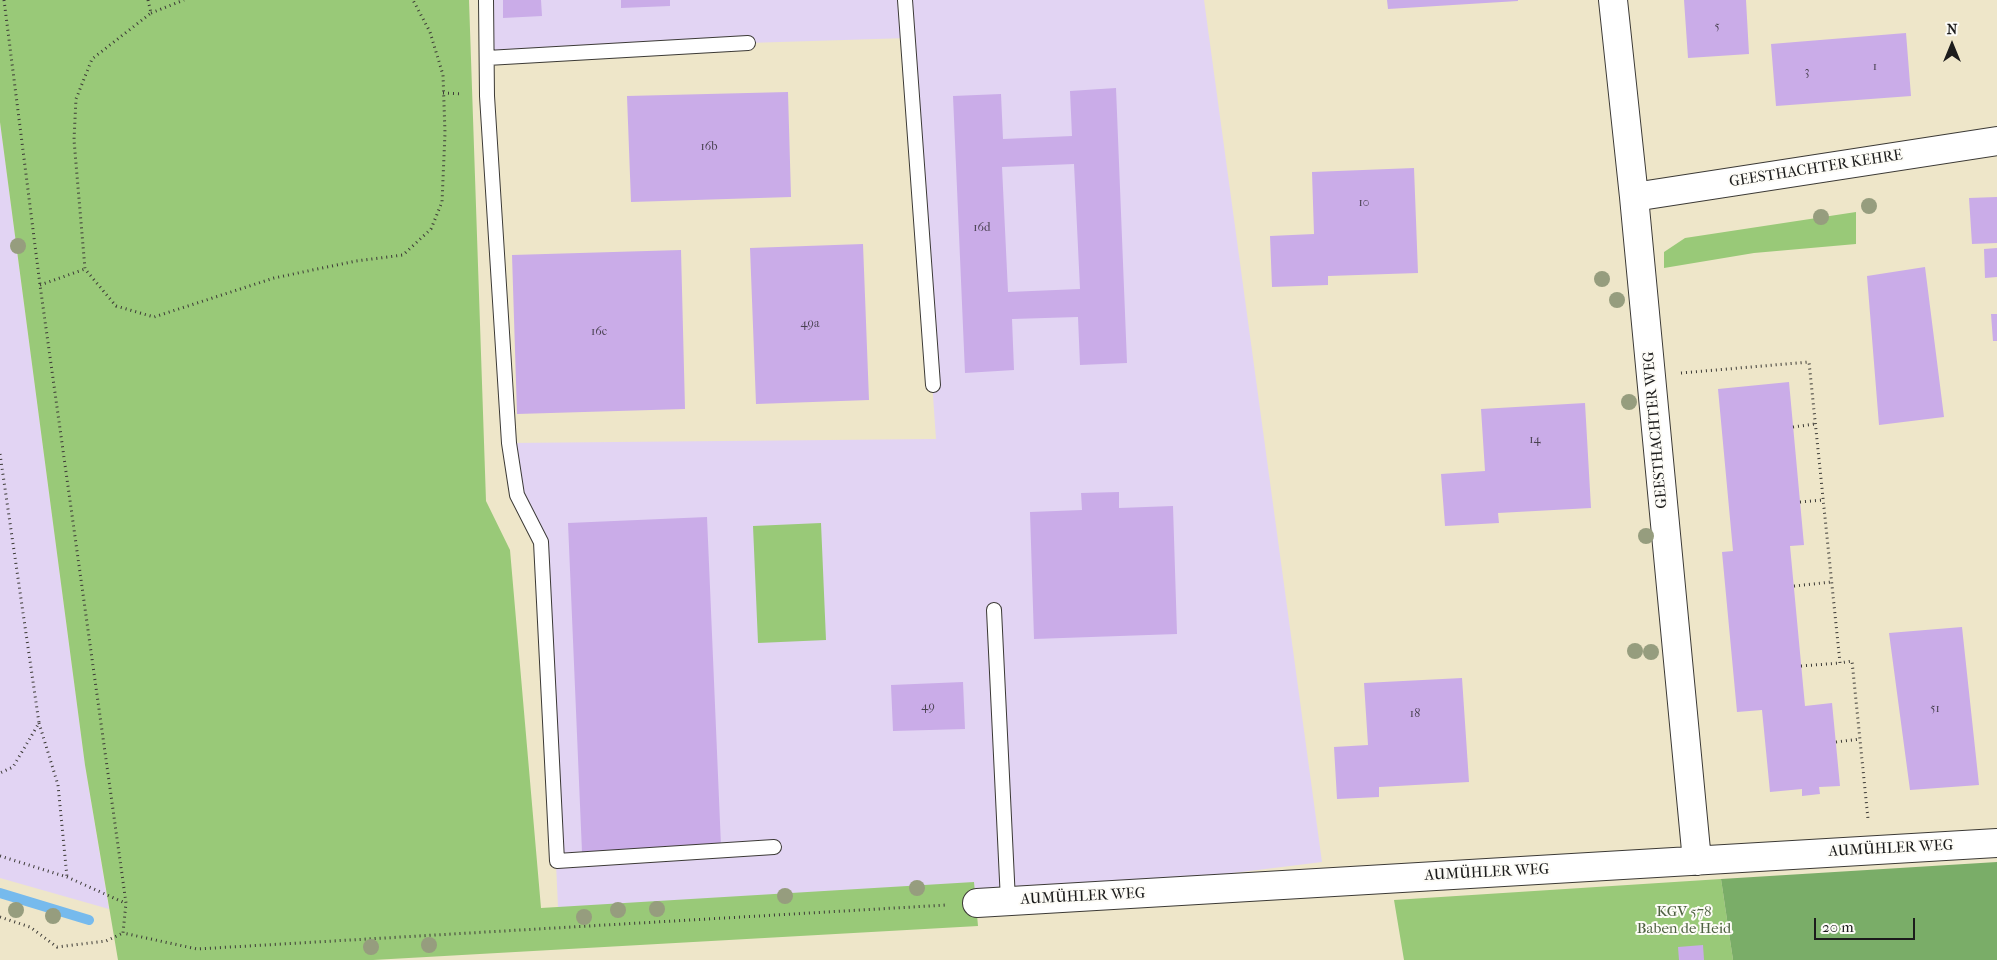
<!DOCTYPE html>
<html>
<head>
<meta charset="utf-8">
<style>
	body { margin:0 }
	#map { position:relative; width:1997px; height:960px; overflow:hidden; background:#eee6c9; font-family:"IM FELL French Canon",serif }
	canvas { display:block }
	.north { position:absolute; left:1927px; top:20px; width:50px; height:50px; -webkit-text-stroke:4px #fdfcf7; paint-order:stroke; rotate:0deg; font-size:14px; font-weight:700; line-height:20px; text-align:center; color:#1c1c1c }
	.north::after { content:''; display:block; margin:auto; width:18px; height:22px; background:#1c1c1c; clip-path:polygon(50% 0,100% 100%,50% 72%,0 100%) }
	.scale { position:absolute; left:1814px; top:918px; width:101px; height:22px; box-sizing:border-box; border:2px solid #1c1c1c; border-top:0; padding-left:6px; font-size:15px; line-height:18px; white-space:nowrap; color:#1c1c1c; -webkit-text-stroke:4px #fdfcf7; paint-order:stroke }
</style>
</head>
<body>
<div id="map">
<canvas width="1997" height="960"></canvas>
<div class="north">N</div>
<div class="scale">20 m</div>
</div>
<script>
const context = document.querySelector('canvas').getContext('2d');
context.lineJoin = 'round';
function paint(path, color) { context.fillStyle = color; context.fill(path, 'evenodd'); }
function stroke(path, color, width, dash) { context.strokeStyle = color; context.lineWidth = width; context.lineCap = dash ? 'butt' : 'round'; context.setLineDash(dash || []); context.stroke(path); }
function drawText(font, color, halo, rows, align = 'center') {
  context.font = font + ' "IM FELL French Canon",serif'; context.lineWidth = 4; context.setLineDash([]); context.textBaseline = 'middle'; context.strokeStyle = halo; context.fillStyle = color; for (const [text, x, y, turn = 0] of rows) {
    context.save(); context.translate(x, y); context.rotate((+turn || 0) * Math.PI / 180); context.textAlign = isNaN(turn) ? turn : align; if (halo) context.strokeText(text, 0, 0); context.fillText(text, 0, 0); context.restore();
  }
}
const built = new Path2D(`
	M486,0H1204L1322,862L1008,901L559,928L541,542L517,495L509,443L936,439L908,38L748,43L487,58Z
	M0,122L85,765L109,909L0,878Z`);
const green = new Path2D(`
	M0,0H469L486,501L510,550L541,908L974,882L978,926L373,960H118L85,765L0,122Z
	M1856,212V244L1754,253L1664,268V252L1685,238Z
	M821,523L826,640L758,643L753,526Z
	M1721,879L1733,960H1404L1394,900Z`);
const forest = new Path2D(`
	M1997,862V960H1733L1721,879Z`);
const stream = new Path2D(`
	M0,893L89,920`);
const building = new Path2D(`
	M503,0H541L542,16L503,18Z
	M621,0H670V6L621,8Z
	M1387,0H1518V1L1388,9Z
	M1684,0H1746L1749,54L1688,58Z
	M1906,33L1911,96L1776,106L1771,44Z
	M1116,88L1127,363L1080,365L1078,317L1012,319L1014,370L965,373L953,96L1001,94L1003,139L1072,136L1070,91ZM1074,164L1080,289L1008,292L1002,167Z
	M788,92L791,197L631,202L627,96Z
	M1414,168L1418,273L1328,276V285L1272,287L1270,236L1314,234L1312,172Z
	M1997,197V243L1972,244L1969,198Z
	M863,244L869,400L756,404L750,248Z
	M1997,248V277L1985,278L1984,249Z
	M681,250L685,409L517,414L512,255Z
	M1925,267L1944,417L1879,425L1867,276Z
	M1991,314H1997V341H1993Z
	M1789,382L1804,545L1790,546L1805,706L1832,703L1840,786L1819,787L1820,794L1802,796V789L1770,792L1762,710L1737,712L1722,552L1733,551L1718,389Z
	M1585,403L1591,508L1498,513L1499,523L1445,526L1441,474L1485,471L1481,409Z
	M1119,492V508L1173,506L1177,634L1034,639L1030,512L1082,510L1081,493Z
	M707,517L721,846L582,852L568,523Z
	M1962,627L1979,785L1910,790L1889,633Z
	M1462,678L1469,782L1379,787V797L1337,799L1334,747L1368,745L1364,683Z
	M963,682L965,729L893,731L891,685Z
	M1703,945L1704,960H1679L1678,947Z`);
const path = new Path2D(`
	M4,0L40,285L126,903L123,933L197,949L946,905
	M148,0L151,13L92,59L76,99L74,140L85,269L116,306L154,317L274,278L356,261L403,255L431,229L442,202L445,133L443,75L430,32L413,0
	M151,13L184,0
	M443,93L463,94
	M40,285L85,269
	M1681,373L1809,362L1840,663L1852,661L1868,819
	M1793,427L1815,424
	M0,454L39,723L13,767L0,773
	M1800,502L1823,500
	M1794,586L1832,582
	M1801,666L1840,663
	M39,723L58,785L67,877
	M1836,742L1860,739
	M0,856L67,877L125,903
	M0,917L30,927L57,947L106,941L123,933`);
const lane = new Path2D(`
	M486,0L487,96L509,443L517,495L541,542L557,861L774,847
	M905,0L933,385
	M487,58L748,43
	M994,610L1008,901`);
const street = new Path2D(`
	M1613,0L1634,197L1697,861
	M1634,197L1997,141
	M977,903L1997,843`);
const trees = [
	[1869,206],
	[1821,217],
	[18,246],
	[1602,279],
	[1617,300],
	[1629,402],
	[1646,536],
	[1635,651],
	[1651,652],
	[917,888],
	[785,896],
	[657,909],
	[16,910],
	[618,910],
	[53,916],
	[584,917],
	[429,945],
	[371,947]
];
const numberNames = [
	["5",1717,27],
	["1",1875,67],
	["3",1807,72],
	["16b",709,147],
	["10",1364,203],
	["16d",982,228],
	["49a",810,324],
	["16c",599,332],
	["14",1535,440],
	["49",928,707],
	["51",1935,709],
	["18",1415,714]
];
const streetNames = [
	["GEESTHACHTER KEHRE",1816,169,-9],
	["GEESTHACHTER WEG",1656,430,-95],
	["AUMÜHLER WEG",1891,849,-3],
	["AUMÜHLER WEG",1487,873,-3],
	["AUMÜHLER WEG",1083,897,-3]
];
const parkNames = [
	["KGV 578",1684,912],
	["Baben de Heid",1684,929]
];
paint(built, '#e2d4f3');
paint(green, '#99c978');
paint(forest, '#7aad68');
stroke(stream, '#76baed', 10);
paint(building, '#caace8');
stroke(lane, '#3c3a36', 16);
stroke(street, '#3c3a36', 30);
stroke(path, '#3c3a36', 3, [1, 4]);
stroke(lane, '#fff', 14);
stroke(street, '#fff', 28);
context.fillStyle = '#969d7e';
for (const [x, y] of trees) { context.beginPath(); context.arc(x, y, 8, 0, 2 * Math.PI); context.fill(); }
drawText('12px', '#48404f', null, numberNames);
drawText('15px', '#1c1c1c', '#fdfcf7', streetNames);
drawText('15px', '#4e6141', '#fdfcf7', parkNames);
</script>
</body>
</html>
